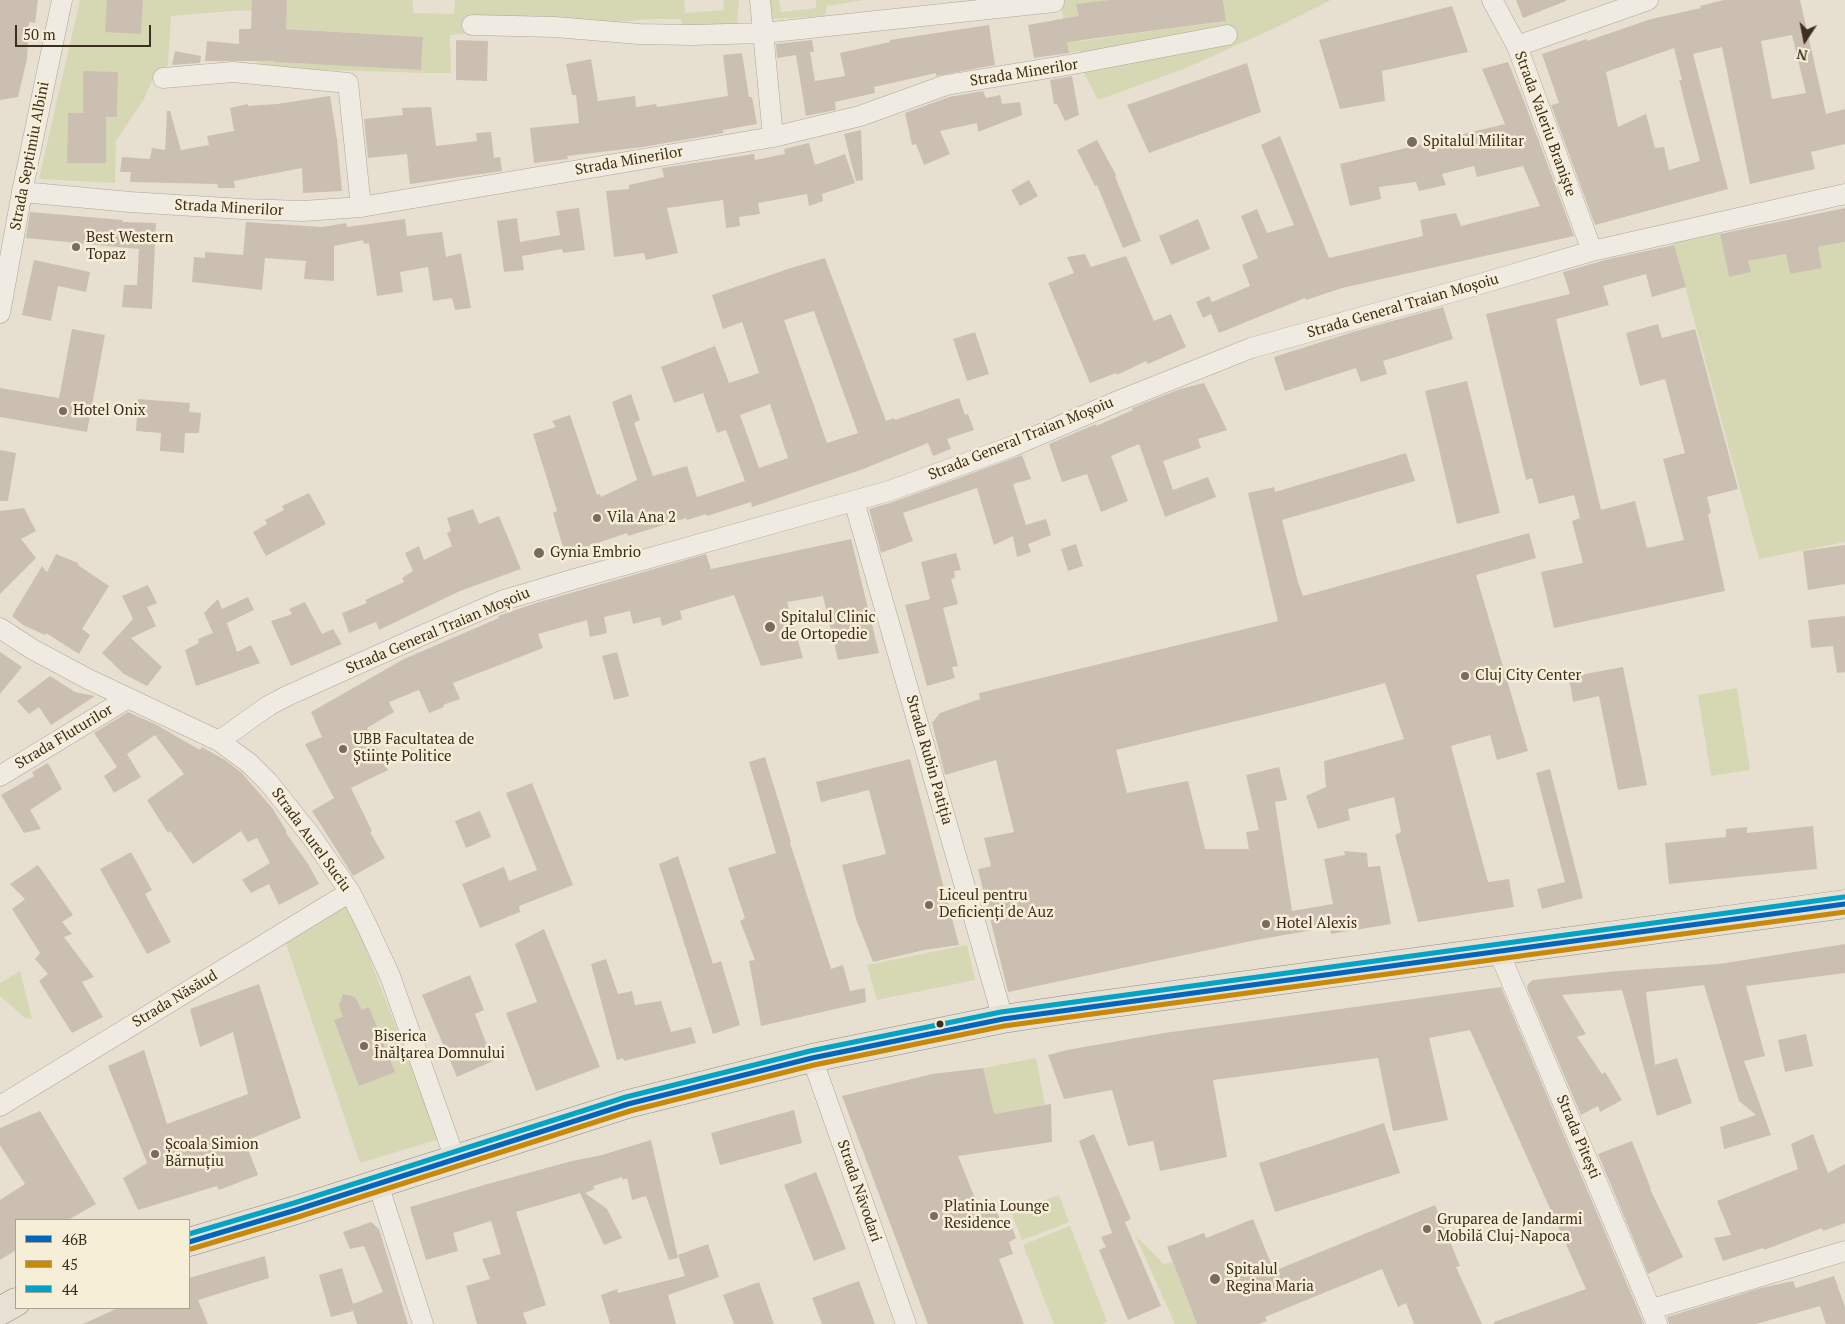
<!DOCTYPE html>
<html>
<head>
<meta charset="utf-8">
<style>
	body { margin:0 }
	#map { position:relative; width:1845px; height:1324px; overflow:hidden; background:#e7e0d1; font-family:"PT Serif",serif }
	canvas { display:block }
	.legend { position:absolute; left:15px; top:1219px; width:175px; height:90px; box-sizing:border-box; background:#f7eed8; border:1px solid #ada18e; margin:0; padding:6px 9px; list-style:none; font-size:15px; color:#3d2e20 }
	.legend li { display:flex; align-items:center; gap:10px; height:25px }
	.legend b { width:25px; border:1px solid #ada18e }
	.north { position:absolute; left:1780px; top:15px; width:50px; height:50px; -webkit-text-stroke:4px #f7eed8; paint-order:stroke; rotate:191deg; font-size:14px; font-weight:700; line-height:20px; text-align:center; color:#3d2e20 }
	.north::after { content:''; display:block; margin:auto; width:18px; height:22px; background:#3d2e20; clip-path:polygon(50% 0,100% 100%,50% 72%,0 100%) }
	.scale { position:absolute; left:15px; top:25px; width:136px; height:22px; box-sizing:border-box; border:2px solid #3d2e20; border-top:0; padding-left:6px; font-size:15px; line-height:18px; white-space:nowrap; color:#3d2e20; -webkit-text-stroke:4px #f7eed8; paint-order:stroke }
</style>
</head>
<body>
<div id="map">
<canvas width="1845" height="1324"></canvas>
<ul class="legend">
<li><b style="height:6px;background:#0065bd"></b>46B</li>
<li><b style="height:6px;background:#c88808"></b>45</li>
<li><b style="height:6px;background:#03a3c5"></b>44</li>
</ul>
<div class="north">N</div>
<div class="scale">50 m</div>
</div>
<script>
const context = document.querySelector('canvas').getContext('2d');
context.lineJoin = 'round';
function paint(path, color) { context.fillStyle = color; context.fill(path, 'evenodd'); }
function stroke(path, color, width, dash) { context.strokeStyle = color; context.lineWidth = width; context.lineCap = dash ? 'butt' : 'round'; context.setLineDash(dash || []); context.stroke(path); }
function drawText(font, color, halo, rows, align = 'center') {
  context.font = font + ' "PT Serif",serif'; context.lineWidth = 5; context.setLineDash([]); context.textBaseline = 'middle'; context.strokeStyle = halo; context.fillStyle = color; for (const [text, x, y, turn = 0] of rows) {
    context.save(); context.translate(x, y); context.rotate((+turn || 0) * Math.PI / 180); context.textAlign = isNaN(turn) ? turn : align; if (halo) context.strokeText(text, 0, 0); context.fillText(text, 0, 0); context.restore();
  }
}
const green = new Path2D(`
	M80,0H107L141,34L143,0H252V5L287,6V0H413V13L454,14L455,0H684L685,13L724,10L723,0H739L737,23L725,30L685,34L681,19H652L450,35L451,73H429L257,68L258,10L231,11L171,16L168,65L154,76L144,99L116,141L115,183L39,179ZM277,28L423,37L421,70L275,62ZM83,72H118L117,116L106,117L105,163L67,162L68,113H83Z
	M768,0H779L781,12L816,8V0H863L827,6L825,16L771,19Z
	M1060,0H1109L1076,5L1081,41L1226,21L1223,0H1331L1277,27L1186,68L1098,100L1084,73L1080,51L1069,53Z
	M1720,233L1729,277L1750,272L1748,261L1786,254L1790,274L1822,268L1818,247L1845,242V542L1759,559L1673,242Z
	M1737,688L1750,770L1711,776L1698,695Z
	M348,902L439,1139L360,1163L285,941Z
	M967,945L975,980L877,1000L867,965Z
	M20,971L32,1019L25,1018L0,996V983Z
	M1036,1058L1045,1105L993,1114L983,1068Z
	M1059,1195L1069,1222L1022,1240L1011,1212Z
	M1070,1226L1107,1322L1101,1324H1054L1023,1245Z
	M1135,1235L1164,1264L1173,1262L1197,1324H1175Z`);
const building = new Path2D(`
	M0,0H38L35,23L29,22L27,59L18,97L0,100Z
	M107,0H143L141,34L105,32Z
	M252,0H287L286,29L423,37L421,70L274,62V61H205L207,41L239,44V29H251Z
	M1109,0H1223L1226,21L1067,42L1069,53L1034,58L1028,25L1078,16L1076,4Z
	M1516,0H1566V1L1523,18Z
	M1724,0H1800L1826,114L1845,109V144L1811,152L1815,169L1750,184L1722,47L1693,54L1728,189L1595,225L1551,105L1559,103L1542,54L1587,39V41L1651,19L1701,8L1700,6ZM1792,35L1806,93L1772,99L1761,41ZM1674,48L1682,80H1679L1700,161L1669,170L1664,147L1655,148L1646,114L1618,127L1606,72Z
	M1452,6L1468,52L1382,71L1385,101L1340,109L1319,40Z
	M989,25L995,65L936,76V73L874,87L875,93L835,102L836,110L806,116L796,55L777,58L776,44L812,40L814,52H810L815,81L845,76L840,53L890,42V40Z
	M456,40L488,41L487,81L456,80Z
	M175,51L201,56L200,63L172,65Z
	M742,53L749,97H752L757,124L723,130V133L643,147L567,156L568,159L534,163L530,128L579,123L576,95H572L566,64L591,59L598,101L635,96L636,107L656,104L657,107L728,96L723,55Z
	M1508,62L1524,101L1574,236L1342,288L1306,300L1305,298L1219,333L1211,314L1203,318L1196,302L1209,296L1212,302L1250,286L1242,265L1258,258L1241,216L1257,209L1267,233L1294,225L1261,145L1280,136L1329,258L1423,236L1420,220L1456,213L1461,226L1540,206L1523,166L1477,177L1474,166L1442,174L1446,185L1419,191L1416,182L1379,187L1381,199L1350,206L1340,164L1505,124L1482,69Z
	M1247,63L1261,112L1149,153L1127,105Z
	M83,71L118,72L117,117H106V163H67L68,113H83Z
	M1072,76L1079,115L1065,121L1057,104H1054L1050,80Z
	M983,91L986,98L1000,95L1002,104L1020,102L1022,115L978,132L977,123L940,131L950,154L924,165L916,144L912,145L905,113L949,97Z
	M330,96L337,140L342,191L303,193L302,168L234,181L235,188H218L217,184L130,182L131,172H120L122,157L150,159L152,148L165,150L167,111H170L181,150L209,145L207,136L234,131L230,108L248,104V106L277,104Z
	M431,107L436,146L477,141L476,133L491,132L494,158L500,157L502,171L410,184L407,154L368,158L364,119L403,115L402,108Z
	M861,130L863,180L856,181L844,134Z
	M1097,140L1116,175L1115,176L1141,241L1123,248L1097,185L1095,186L1077,150Z
	M809,143L815,165L845,154L855,183L822,194L823,201L809,206L807,194L758,203L760,214L739,217L740,226L726,228L723,200L667,208L678,253L646,260L644,253L614,257L606,191L629,189V185L664,177L662,168L754,154L755,160L785,154L784,149Z
	M1029,180L1038,196L1020,206L1011,190Z
	M579,208L585,250L563,253L562,249L522,256L524,270L504,272L497,221L517,218L520,242L560,235L556,211Z
	M1845,208V242L1818,247L1822,268L1790,274L1786,254L1748,261L1751,272L1729,277L1720,234Z
	M30,212L123,220L122,222L156,223L152,309L122,307L124,285H137L139,249L26,238Z
	M405,219L407,236L442,232L446,257L461,253L471,308L455,310L452,298L433,301L428,267L400,272L403,292L377,296L369,243L364,244L363,240L334,246V281L304,279L306,261L265,258L262,290L192,282L194,257L205,258V252L243,255L246,222L322,227L346,223L347,227Z
	M1198,219L1210,249L1171,265L1159,236Z
	M1674,245L1686,287L1652,297L1646,274L1603,286L1609,305L1556,319L1601,510L1635,501L1647,548L1684,540L1663,459L1685,453L1665,379L1640,386L1626,333L1658,324L1662,338L1695,329L1738,489L1707,497L1711,513L1708,514L1725,591L1554,628L1541,572L1583,563L1572,521L1580,518L1574,495L1539,504L1532,478L1526,480L1486,314L1570,294L1563,272L1609,259Z
	M1085,254L1091,267L1126,256L1154,321L1171,314L1186,347L1148,364L1146,361L1117,375L1116,373L1090,383L1048,283L1074,273L1067,257Z
	M825,258L886,421L894,418L895,420L959,398L965,415L968,414L974,430L947,439L951,449L933,456L928,443L863,469L752,507L751,502L707,516L706,514L687,520L686,518L628,536L627,533L565,554L553,513L557,511L533,434L556,427L552,421L570,415L597,495L600,494L601,497L637,480L612,402L631,394L640,420L634,423L653,476L687,466L697,497L745,481L726,430L717,433L703,393L674,403L661,367L715,346L729,383L759,373L742,322L723,329L712,295L794,267ZM814,311L858,433L827,443L784,320ZM770,404L788,458L759,468L740,415Z
	M34,260L90,272L86,292L58,286L51,321L22,315Z
	M1443,307L1453,339L1383,361L1387,374L1361,382L1356,368L1285,391L1274,357L1353,332Z
	M72,329L105,335L87,432L0,417V388L59,398Z
	M975,332L989,374L967,381L953,339Z
	M1467,381L1500,513L1457,524L1425,391Z
	M1204,383L1227,430L1198,439L1201,448L1163,461L1173,490L1208,477L1216,497L1165,517L1139,444L1111,456L1128,501L1101,512L1087,474L1062,482L1049,444L1096,424V426L1133,410L1132,408L1180,389Z
	M138,399L190,403L189,412L201,413L199,433H185L184,453L160,451L161,433L136,431Z
	M0,450L16,453L8,501H0Z
	M1406,453L1415,481L1282,520L1298,582L1303,596L1529,533L1536,558L1476,575L1528,751L1497,760L1490,735L1451,746L1488,882L1509,879L1514,907L1418,922L1395,835L1401,832L1394,797L1348,809L1350,820L1318,829L1306,796L1326,787L1324,761L1404,739L1385,683L1303,705L1116,750L1127,793L1188,781L1205,849H1249L1246,832L1259,830L1246,775L1279,767L1287,800L1275,802L1292,911L1333,904L1324,859L1345,855L1344,851L1367,853L1368,867L1380,866L1391,924L1331,934L1330,927L1256,940L1008,992L978,869L991,866L984,838L1014,832L996,760L945,775L932,723L940,713L980,699L979,693L1278,621L1248,493L1274,487L1275,492Z
	M1022,455L1031,479L1013,484L1026,525L1046,519L1051,535L1028,544L1031,552L1017,557L1013,536L994,545L977,488L903,513L913,541L881,553L869,509L893,502Z
	M309,493L326,524L266,556L253,532L267,524L265,520L284,510L282,506Z
	M24,508L36,531L21,539L36,558L0,594V511Z
	M473,509L479,524L499,516L521,569L460,591L379,630L376,622L349,633L342,613L367,603L365,600L404,582L402,578L413,571L405,553L419,546L424,560L452,546L447,533L451,531L447,518Z
	M851,539L879,653L838,660L823,596L787,602L803,658L761,666L734,595L680,611L682,619L662,626L660,617L633,624L630,611L604,617L607,633L590,637L587,620L538,634L543,648L453,683L460,699L443,705L444,707L429,713L419,690L389,702L394,712L367,728L388,770L351,788L372,831L370,832L385,858L353,876L312,811L334,798L305,744L322,737L311,712L404,659L499,618L498,616L536,603L706,554L711,569Z
	M1076,544L1083,566L1068,571L1061,549Z
	M1845,545V584L1808,590L1803,551Z
	M956,553L961,570L954,571L955,578L951,579L958,604L943,608L958,666L952,667L955,678L927,686L905,605L930,599L921,562Z
	M56,554L78,563V565L109,586L82,629L90,635L79,654L46,633L45,635L23,625L12,616L42,566L47,572Z
	M148,585L157,603L147,607L156,626L131,638L162,667L147,686L124,674L102,653L133,619L122,596Z
	M248,597L254,610L227,623L237,652L251,645L260,663L196,686L185,650L199,643L198,639L213,633L204,613L218,599L222,609Z
	M305,602L322,634L333,629L342,644L291,666L271,621L292,614L289,609Z
	M1845,616V672L1837,673L1833,646L1811,648L1808,620Z
	M0,652L22,667L0,694Z
	M617,652L629,696L614,700L602,656Z
	M1623,667L1647,785L1618,790L1599,696L1573,702L1569,677Z
	M50,676L75,692L95,696L51,725L39,707L29,714L17,701Z
	M128,712L155,724L200,750L202,747L225,760L241,772L273,809L287,832L286,833L308,864L319,884L279,905L269,884L251,893L242,880L270,863L257,838L248,842L241,831L193,864L170,831L168,833L147,800L184,774L155,735L127,754L141,777L114,793L104,776L117,767L94,733Z
	M765,757L791,842L790,843L831,969L843,965L850,991L865,988L866,1002L761,1026L749,961L755,960L740,921L745,918L728,868L776,853L749,762Z
	M910,759L959,945L924,950L873,962L856,919L842,865L886,854L869,790L821,802L816,782Z
	M48,763L62,789L30,810L41,829L24,833L1,795L34,776L32,772Z
	M1550,769L1583,898L1542,909L1537,889L1565,882L1536,773Z
	M532,783L573,885L519,906L520,912L480,928L462,884L504,867L509,881L537,870L506,793Z
	M480,811L491,837L466,848L455,821Z
	M1813,826L1817,869L1669,884L1665,843L1726,837V829L1747,827V833Z
	M131,852L152,890L145,894L171,942L147,954L100,869Z
	M678,856L713,964L721,961L740,1025L713,1034L659,864Z
	M38,865L73,915L62,922L72,934L64,937L94,977L82,982L103,1017L72,1033L39,981L48,974L35,959L40,953L12,909L25,899L10,884Z
	M544,929L600,1067L536,1091L506,1013L537,1002L515,944Z
	M1845,944V973L1746,986L1765,1056L1744,1061L1771,1135L1724,1149L1720,1127L1756,1115L1739,1101L1704,985L1646,992L1655,1065L1677,1058L1692,1103L1657,1116L1622,990L1562,995L1586,1034L1577,1037L1602,1074L1605,1072L1622,1100L1600,1112L1598,1106L1581,1115L1527,988L1528,984L1533,980L1617,971L1719,964Z
	M606,959L618,994L632,991L635,1005L661,1001L671,1032L691,1027L696,1043L624,1061L623,1058L617,1060L591,964Z
	M470,975L484,1010L475,1014L493,1061L457,1077L422,995Z
	M259,984L301,1118L245,1141L258,1175L219,1190L217,1186L138,1210L123,1178L147,1163L108,1066L144,1050L167,1124L248,1094L233,1032L200,1047L190,1009Z
	M1501,987L1644,1324H1494V1322L1586,1289L1470,1030L1429,1038L1448,1120L1393,1131L1378,1058L1213,1080L1227,1157L1160,1171L1153,1141L1128,1146L1112,1090L1064,1099L1048,1055L1067,1050L1164,1033Z
	M343,994L355,997L362,1010L369,1007L395,1072L359,1086L334,1020L343,1017L339,1005Z
	M1806,1034L1813,1066L1785,1072L1778,1040Z
	M983,1068L994,1114L1051,1104L1052,1142L958,1156L980,1211L992,1205L1002,1222L1009,1220L1016,1238L1009,1242L1013,1254L999,1259L1024,1324H928L842,1096L932,1074Z
	M794,1110L802,1143L720,1165L711,1133Z
	M40,1111L96,1204L68,1220H16V1250L0,1260V1200L25,1184L0,1145V1128Z
	M1384,1123L1400,1173L1275,1212L1259,1163Z
	M1094,1134L1131,1219L1125,1222L1161,1306L1128,1320L1099,1250L1106,1247L1101,1237L1112,1233L1079,1141Z
	M1813,1134L1828,1173L1845,1164V1223L1823,1231L1822,1228L1764,1250L1763,1248L1723,1261L1714,1238L1731,1235L1717,1201L1798,1169L1791,1144Z
	M651,1140L678,1258L669,1260L646,1196L632,1200L627,1178L623,1180L622,1177L593,1186L595,1189L585,1193L607,1209L622,1238L604,1245L580,1193L516,1212L546,1305L523,1313L527,1324H477L466,1286L490,1279L482,1259L501,1254L491,1221L453,1233L458,1251L426,1260L410,1207L484,1185L572,1161L602,1155Z
	M1632,1141L1651,1189H1650L1683,1257L1648,1274L1598,1154Z
	M816,1172L846,1249L814,1261L784,1185Z
	M1435,1205L1460,1266L1456,1267L1482,1324H1414L1406,1303L1398,1307L1382,1269L1265,1317L1267,1321L1259,1324H1197L1167,1247L1204,1233L1206,1238L1253,1219L1274,1271Z
	M371,1222L379,1229L408,1324H357L353,1311L331,1317L319,1275L342,1268L353,1304L383,1292L364,1246L350,1249L343,1232Z
	M708,1244L719,1277L668,1295L676,1324H610L601,1295L617,1289L618,1293L685,1276L678,1255Z
	M265,1256L269,1278L198,1300L208,1324H83L118,1308H189V1278Z
	M1834,1276L1845,1307V1324H1826L1820,1306L1756,1324H1669L1667,1317L1761,1288L1793,1281L1796,1288Z
	M859,1281L875,1324H822L812,1298Z
	M759,1282L774,1324H734L723,1295Z`);
const minor = new Path2D(`
	M760,0L773,137
	M1492,0L1517,46L1592,251
	M472,25L555,27L639,34L691,35L763,33L1054,2
	M1517,46L1648,0
	M163,78L233,72L348,83L361,207
	M22,192L130,202L242,209L303,211L361,207L773,137L860,116L946,85L1074,64L1227,35
	M0,313L22,192L62,0
	M854,501L1003,1019
	M0,628L32,649L88,679L219,741L249,763L269,783L311,836L350,892L367,926L390,976L455,1159
	M219,741L268,706L287,696L425,634L504,600L571,580L889,491L1013,446L1118,401L1251,348L1463,289L1592,251L1845,194
	M0,776L128,698
	M1498,950L1657,1324
	M812,1058L906,1324
	M0,1106L350,892
	M378,1184L423,1324
	M1652,1309L1845,1251`);
const primary = new Path2D(`
	M189,1242L296,1210L628,1104L812,1058L1003,1019L1070,1009C1328,973 1587,939 1845,904
	M0,1311L16,1302`);
const bus1 = new Path2D(`
	M189,1242L296,1210L628,1104L812,1058L1003,1019L1845,904`);
const bus2 = new Path2D(`
	M191,1249L298,1217L630,1111L814,1065L1004,1026L1845,912`);
const bus3 = new Path2D(`
	M189,1234L294,1203L626,1097L810,1051L1001,1012L1844,897`);
const markers = [
	[1412,142,6,"#786c5e"],
	[76,247,5,"#786c5e"],
	[63,411,5,"#786c5e"],
	[597,518,5,"#786c5e"],
	[539,553,6,"#786c5e"],
	[770,627,6,"#786c5e"],
	[1465,676,5,"#786c5e"],
	[343,749,5,"#786c5e"],
	[929,905,5,"#786c5e"],
	[1266,924,5,"#786c5e"],
	[940,1024,4.5,"#3d2e20"],
	[364,1046,5,"#786c5e"],
	[155,1154,5,"#786c5e"],
	[934,1216,5,"#786c5e"],
	[1427,1229,5,"#786c5e"],
	[1215,1279,6,"#786c5e"]
];
const streetNames = [
	["Strada Minerilor",1024,73,-9],
	["Strada Valeriu Braniște",1545,124,70],
	["Strada Septimiu Albini",30,156,-79],
	["Strada Minerilor",629,161,-10],
	["Strada Minerilor",229,208,3],
	["Strada General Traian Moșoiu",1403,306,-16],
	["Strada General Traian Moșoiu",1021,439,-22],
	["Strada General Traian Moșoiu",438,631,-23],
	["Strada Fluturilor",64,737,-31],
	["Strada Rubin Patiția",929,760,74],
	["Strada Aurel Suciu",311,840,54],
	["Strada Năsăud",175,999,-31],
	["Strada Pitești",1578,1137,67],
	["Strada Năvodari",859,1191,71]
];
const poiNames = [
	["Spitalul Militar",1423,142],
	["Best Western",86,238],
	["Topaz",86,255],
	["Hotel Onix",73,411],
	["Vila Ana 2",607,518],
	["Gynia Embrio",550,553],
	["Spitalul Clinic",781,618],
	["de Ortopedie",781,635],
	["Cluj City Center",1475,676],
	["UBB Facultatea de",353,740],
	["Științe Politice",353,757],
	["Liceul pentru",939,896],
	["Deficienți de Auz",939,913],
	["Hotel Alexis",1276,924],
	["Biserica",374,1037],
	["Înălțarea Domnului",374,1054],
	["Școala Simion",165,1145],
	["Bărnuțiu",165,1162],
	["Platinia Lounge",944,1207],
	["Residence",944,1224],
	["Gruparea de Jandarmi",1437,1220],
	["Mobilă Cluj-Napoca",1437,1237],
	["Spitalul",1226,1270],
	["Regina Maria",1226,1287]
];
paint(green, '#d6d7b3');
paint(building, '#cbbfb2');
stroke(minor, '#ada599', 21);
stroke(primary, '#928b80', 29);
stroke(minor, '#efebe3', 20);
stroke(primary, '#e6e1d4', 28);
stroke(bus1, '#0065bd', 5);
stroke(bus2, '#c88808', 5);
stroke(bus3, '#03a3c5', 5);
for (const [x, y, r, color] of markers) { const dot = new Path2D(); dot.arc(x, y, r, 0, 2 * Math.PI); context.fillStyle = color; context.fill(dot); stroke(dot, '#f7eed8', 2); }
drawText('15px', '#3d2e20', '#f7eed8', streetNames);
drawText('15px', '#3d2e20', '#f7eed8', poiNames, 'left');
</script>
</body>
</html>
